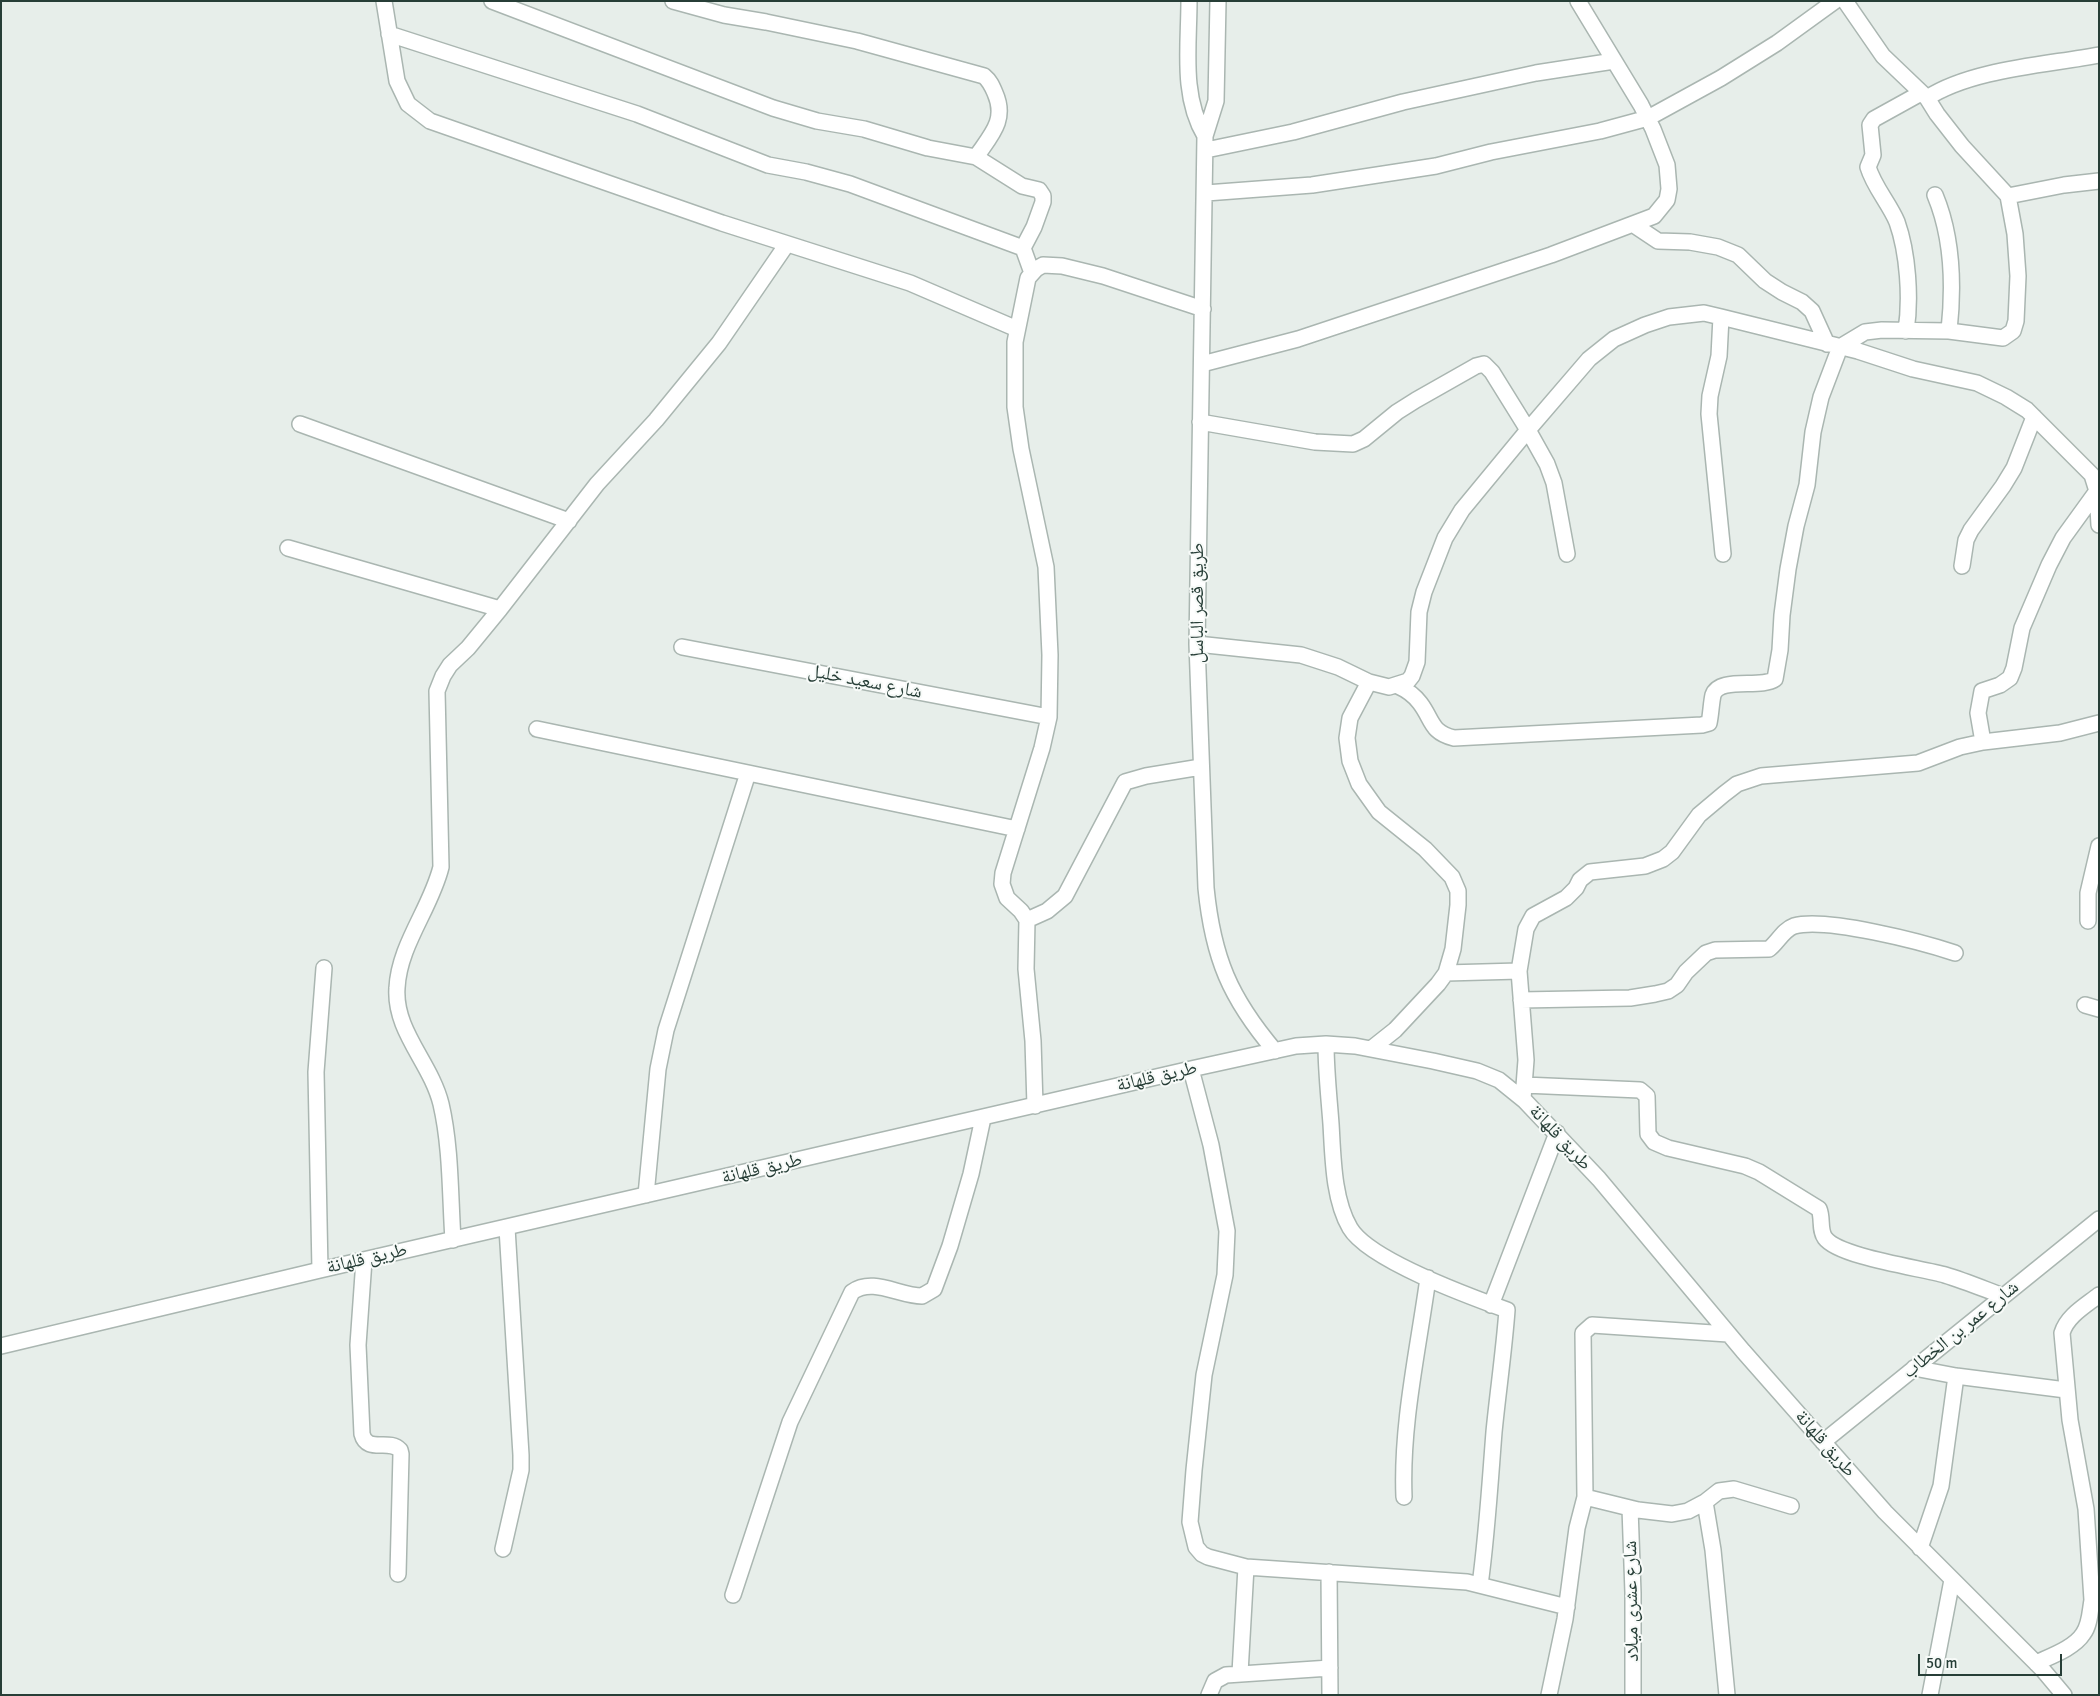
<!DOCTYPE html>
<html>
<head>
<meta charset="utf-8">
<style>
	body { margin:0 }
	#map { position:relative; width:2100px; height:1696px; overflow:hidden; background:#e7eeea; font-family:Signika,sans-serif }
	canvas { display:block }
	.frame { position:absolute; inset:0; border:2px solid #273e37; pointer-events:none }
	.scale { position:absolute; left:1918px; top:1654px; width:144px; height:22px; box-sizing:border-box; border:2px solid #273e37; border-top:0; padding-left:6px; font-size:15px; line-height:18px; white-space:nowrap; color:#273e37; -webkit-text-stroke:4px #f7faf8; paint-order:stroke }
</style>
</head>
<body>
<div id="map">
<canvas width="2100" height="1696"></canvas>
<div class="frame"></div>
<div class="scale">50 m</div>
</div>
<script>
const context = document.querySelector('canvas').getContext('2d');
context.lineJoin = 'round';
function stroke(path, color, width, dash) { context.strokeStyle = color; context.lineWidth = width; context.lineCap = dash ? 'butt' : 'round'; context.setLineDash(dash || []); context.stroke(path); }
function drawText(font, color, halo, rows, align = 'center') {
  context.font = font + ' Signika,"Noto Naskh Arabic",sans-serif'; context.lineWidth = 4; context.setLineDash([]); context.textBaseline = 'middle'; context.strokeStyle = halo; context.fillStyle = color; for (const [text, x, y, turn = 0] of rows) {
    context.save(); context.translate(x, y); context.rotate((+turn || 0) * Math.PI / 180); context.textAlign = isNaN(turn) ? turn : align; if (halo) context.strokeText(text, 0, 0); context.fillText(text, 0, 0); context.restore();
  }
}
const street = new Path2D(`
	M384,1L397,81L408,104L430,121L722,223L910,283L1017,329
	M492,1L773,108L817,121L864,129L928,148L976,157L1022,186L1039,190L1043,196V202L1034,227L1023,248
	M673,1L724,15L766,22L857,41L984,76C990,81 992,86 995,93C1007,120 991,135 976,157
	M1189,1C1189,46 1181,96 1205,136
	M1218,1L1216,101L1205,136L1197,644L1206,888C1213,958 1230,998 1275,1051
	M389,34L637,114L768,165L806,172L850,184L1023,248L1032,273
	M1927,98C1972,69 2046,65 2099,55
	M1206,150L1293,132L1403,102L1536,73L1614,61
	M1206,193L1312,185L1436,166L1491,152L1600,131L1648,118L1721,78L1777,43L1835,1
	M1935,195C1953,238 1954,285 1949,331
	M2008,196L2064,185L2099,181
	M1634,225L1658,241L1690,242L1718,247L1738,255L1765,281L1782,292L1802,302L1812,311L1827,344
	M1721,317L1719,356L1710,396L1709,414L1723,554
	M1906,331C1911,299 1908,253 1897,222C1889,203 1874,187 1868,167L1873,155L1870,125L1874,119L1921,93
	M1202,364L1298,339L1551,255L1654,216L1667,200L1669,189L1667,165L1653,129L1641,105L1578,1
	M1200,422L1315,442L1353,444L1364,439L1397,412L1416,400L1476,366L1484,364L1492,372L1528,430L1547,464L1554,483L1567,554
	M300,424L569,521
	M288,548L500,609
	M1962,566L1966,540L1971,530L2003,486L2014,468L2034,417
	M1197,644L1301,655L1338,667L1369,682
	M682,647L1049,717
	M1398,686C1407,690 1414,695 1420,703C1433,720 1430,732 1454,738L1702,725L1709,723C1711,714 1711,704 1713,695C1719,676 1761,689 1775,679L1780,650L1782,615L1788,569L1796,526L1807,485L1813,432L1821,397L1840,347L1865,332L1882,330L1949,331L2003,338L2013,331L2016,321L2018,276L2015,234L2008,196L1962,146L1937,114L1927,98L1883,56L1845,1
	M537,729L1017,829
	M1983,742L1978,713L1982,691L2000,685L2010,678L2014,668L2022,628L2049,565L2063,538L2097,491
	M1027,920L1047,911L1065,896L1125,782L1146,776L1201,767
	M2088,921V893L2099,846
	M1446,973L1519,971
	M1521,1000L1630,998L1655,994L1668,991L1677,985L1686,972L1706,953L1715,950L1769,949C1778,942 1783,930 1794,926C1826,917 1922,942 1955,953
	M2085,1005L2099,1009
	M1326,1044C1326,1071 1329,1097 1331,1124C1333,1156 1333,1199 1350,1228C1369,1260 1471,1297 1507,1310C1504,1351 1498,1391 1494,1432C1490,1483 1487,1534 1480,1585
	M1371,1049L1395,1030L1438,984L1446,973L1453,949L1458,905V891L1452,877L1425,849L1379,812L1359,784L1350,761L1347,738L1350,718L1369,682L1389,687L1408,681L1412,676L1417,662L1419,612L1424,592L1445,538L1462,510L1528,430L1589,359L1614,339L1645,325L1669,317L1704,313L1721,317L1858,351L1913,369L1977,383L2006,397L2027,410L2092,475L2097,491L2099,525
	M1191,1069L1211,1145L1227,1231L1225,1275L1204,1375L1194,1470L1190,1522L1196,1547L1202,1554L1208,1557L1246,1567L1467,1582L1567,1607
	M1524,1085L1640,1090L1647,1096L1648,1134L1654,1142L1668,1148L1745,1166L1759,1172L1819,1209C1823,1218 1819,1230 1825,1238C1839,1257 1921,1268 1945,1275C1965,1281 1984,1289 2003,1296
	M1523,1099L1526,1060L1519,971L1526,929L1533,916L1566,898L1576,888L1580,880L1590,872L1645,866L1663,859L1672,852L1699,815L1724,794L1737,784L1761,776L1918,763L1960,747L1983,742L2060,733L2099,723
	M1035,1106L1033,1041L1026,969L1027,920L1021,911L1007,898L1002,884L1003,873L1042,748L1049,717L1050,655L1046,567L1021,449L1015,407V342L1028,278L1036,269L1043,265L1062,266L1103,276L1203,309
	M646,1195L658,1069L666,1030L748,773
	M453,1240C450,1195 451,1147 441,1104C431,1063 394,1031 397,988C399,945 431,908 441,867L437,691L443,676L450,665L468,648L500,609L597,484L656,420L719,343L787,244
	M364,1260L358,1345L362,1434C367,1454 389,1438 400,1450L401,1454L398,1574
	M320,1270L316,1072L324,968
	M1491,1305L1557,1133
	M1,1346L320,1270L1191,1069L1296,1046L1326,1044L1355,1046L1433,1061L1477,1071L1499,1080L1525,1101L1599,1179L1743,1351L1885,1512L2043,1670L2064,1695
	M1914,1368L1956,1376L2066,1390
	M1823,1442L2099,1219
	M1404,1497C1401,1424 1418,1351 1428,1278
	M1585,1497L1638,1510L1672,1514L1688,1511L1705,1502L1719,1491L1734,1489L1791,1506
	M1705,1502L1713,1550L1727,1695
	M1630,1508L1633,1593V1695
	M1920,1548L1941,1486L1956,1376
	M503,1549L521,1470V1455L507,1228
	M1329,1572L1330,1695
	M733,1595L790,1422L852,1292C873,1277 899,1296 922,1296L934,1289L950,1246L971,1174L983,1118
	M2036,1663C2051,1656 2074,1648 2083,1634C2090,1625 2090,1611 2092,1600L2086,1509L2070,1420L2062,1333C2067,1316 2085,1306 2099,1295
	M1240,1673L1246,1567
	M1209,1695L1215,1681L1226,1675L1330,1668
	M1549,1695L1565,1619L1577,1528L1585,1497L1583,1333L1592,1325L1728,1334
	M1930,1695L1952,1580`);
const streetNames = [
	["طريق قصر الباسل",1198,603,-90],
	["شارع سعيد خليل",865,682,11],
	["طريق قلهانة",1157,1077,-13],
	["طريق قلهانة",1560,1138,47],
	["طريق قلهانة",762,1169,-13],
	["طريق قلهانة",367,1259,-13],
	["شارع عمر بن الخطاب",1961,1330,-39],
	["طريق قلهانة",1825,1444,49],
	["شارع عشرى ميلاد",1632,1601,-91]
];
stroke(street, '#aab6b1', 18);
stroke(street, '#fff', 15);
drawText('19px', '#273e37', '#f7faf8', streetNames);
</script>
</body>
</html>
